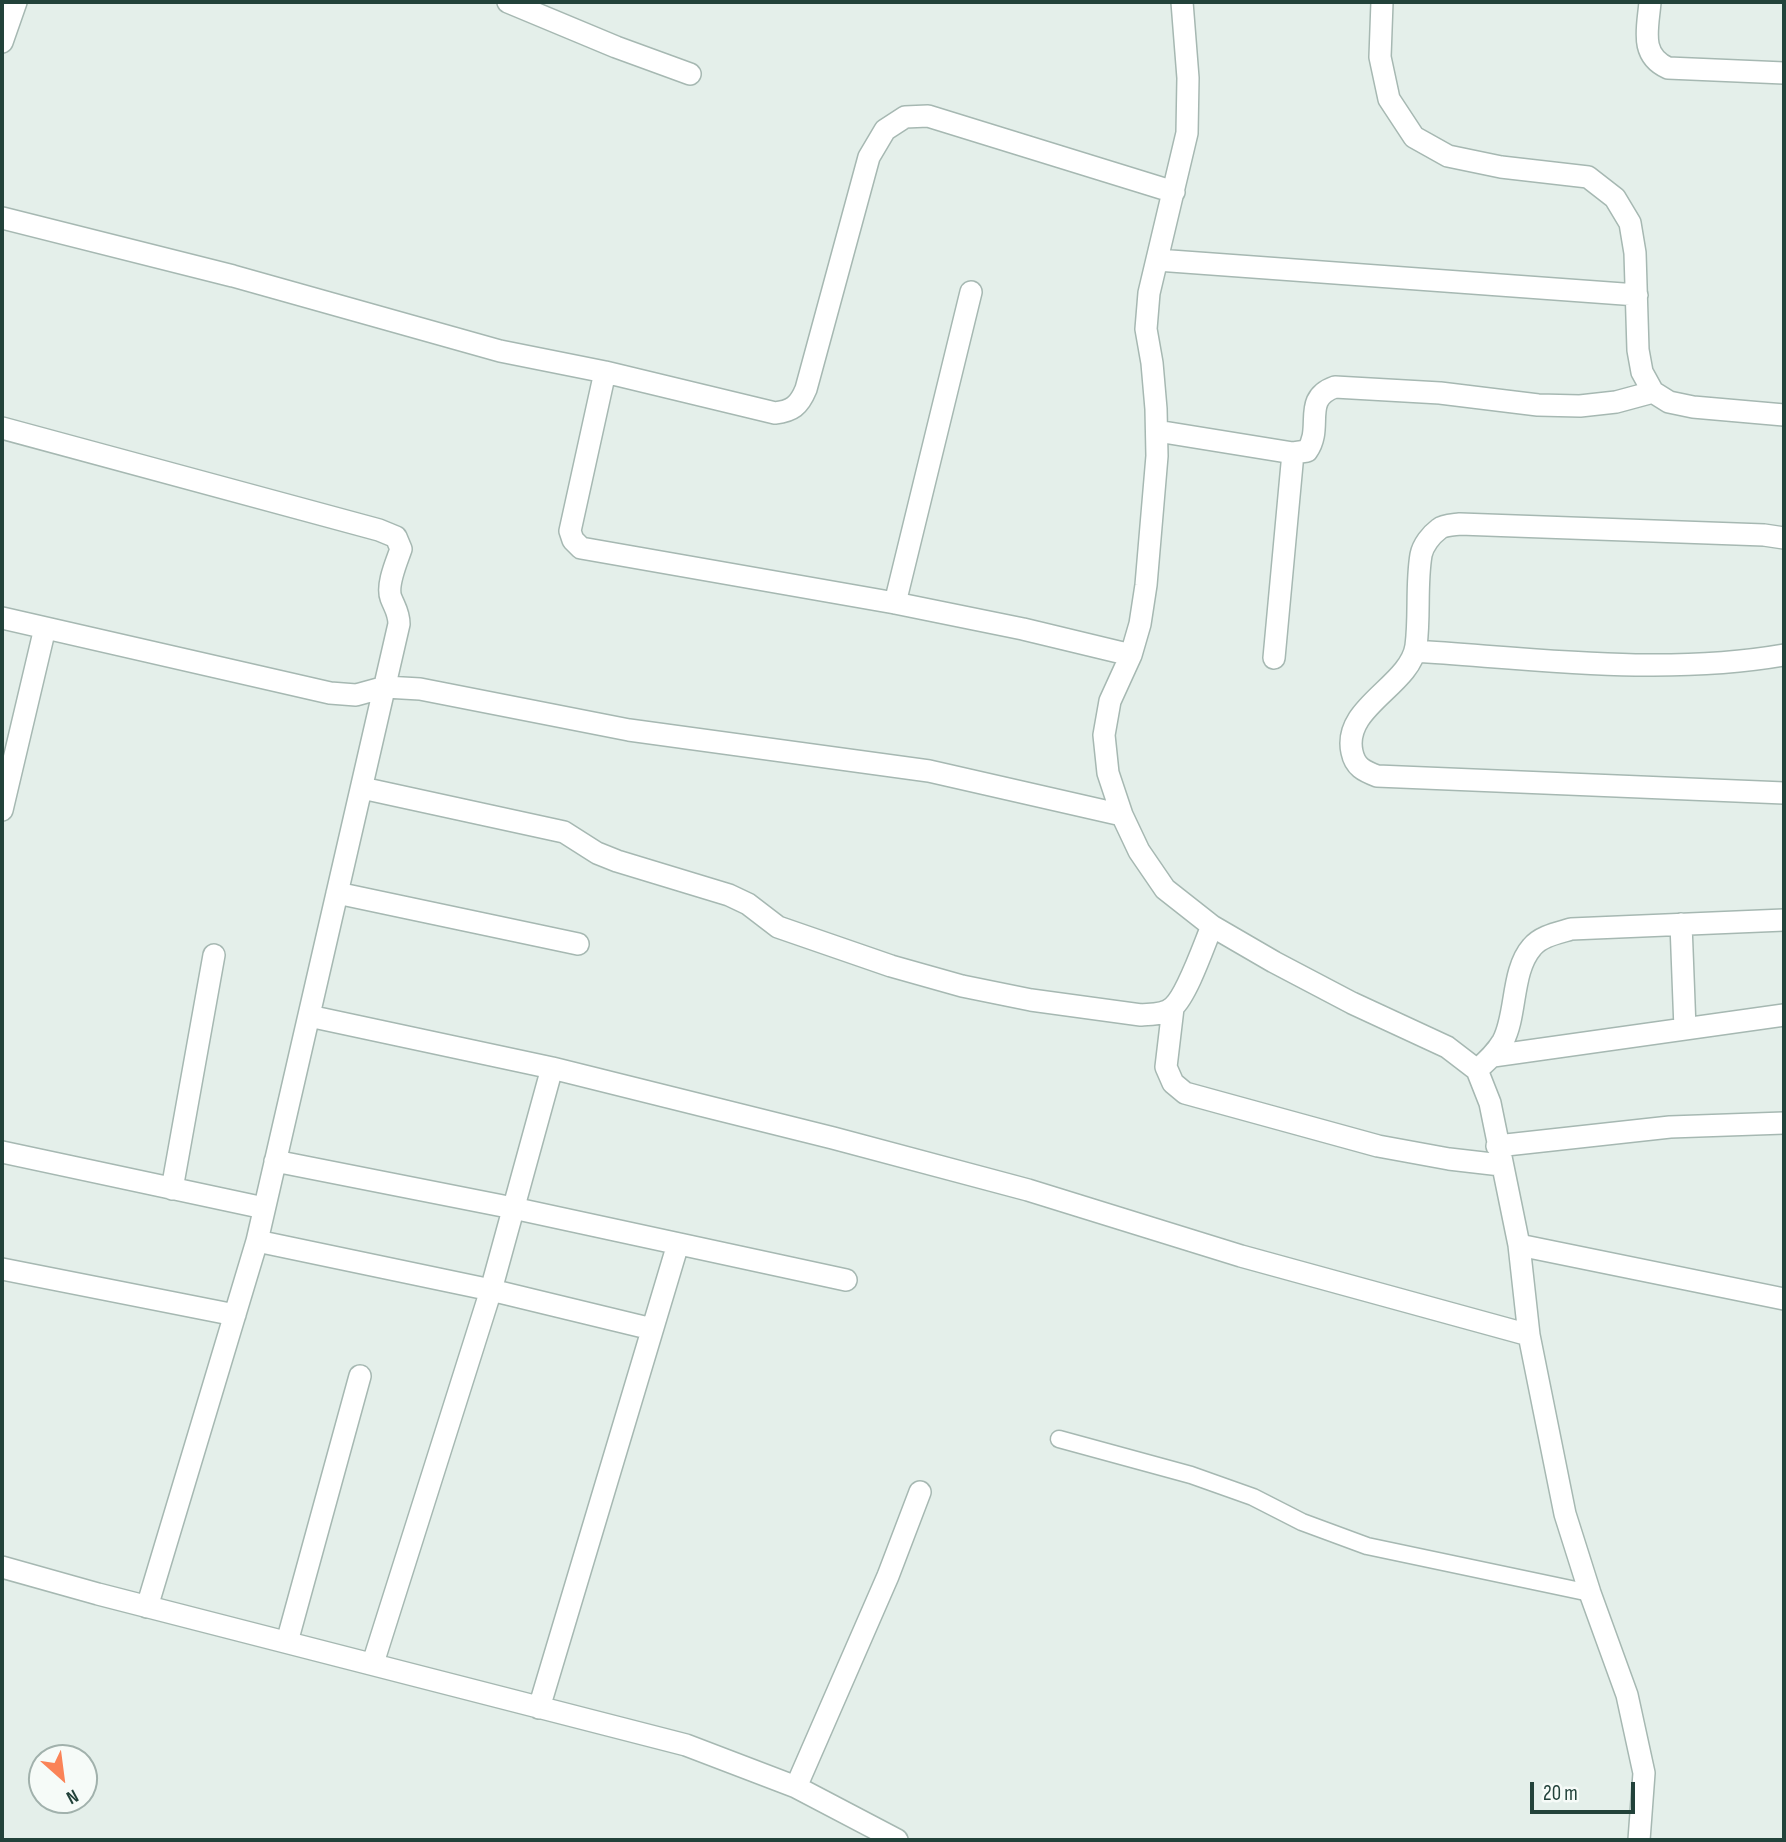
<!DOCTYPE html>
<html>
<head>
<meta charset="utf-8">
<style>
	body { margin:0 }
	#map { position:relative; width:1786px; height:1842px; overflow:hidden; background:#e4efea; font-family:"Sofia Sans Condensed",sans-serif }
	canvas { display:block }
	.frame { position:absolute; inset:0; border:4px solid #22423a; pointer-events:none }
	.north { position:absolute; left:28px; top:1744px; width:70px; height:70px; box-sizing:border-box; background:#f6fbf8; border:2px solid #a1b1ac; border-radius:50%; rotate:152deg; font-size:19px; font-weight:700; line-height:28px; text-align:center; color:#22423a }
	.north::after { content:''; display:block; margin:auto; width:24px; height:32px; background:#fa8357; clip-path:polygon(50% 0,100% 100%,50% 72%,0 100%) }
	.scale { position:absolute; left:1530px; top:1782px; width:105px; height:32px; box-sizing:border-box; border:4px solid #22423a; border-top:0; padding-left:9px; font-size:21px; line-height:24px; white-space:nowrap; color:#22423a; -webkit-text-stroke:5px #f6fbf8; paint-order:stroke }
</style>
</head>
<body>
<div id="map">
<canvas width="1786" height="1842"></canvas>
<div class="frame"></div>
<div class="north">N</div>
<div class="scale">20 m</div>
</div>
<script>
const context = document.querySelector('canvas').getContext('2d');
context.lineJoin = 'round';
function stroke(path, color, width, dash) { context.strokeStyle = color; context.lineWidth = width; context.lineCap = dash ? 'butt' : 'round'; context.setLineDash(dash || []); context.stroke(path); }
const lane = new Path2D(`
	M1059,1439L1191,1475L1253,1497L1302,1522L1367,1546L1590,1593`);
const street = new Path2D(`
	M508,2L616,47L690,74
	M1182,2L1188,78L1187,133L1149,293L1146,329L1152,363L1156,409L1157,456L1146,585L1140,624L1131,655L1110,701L1104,735L1108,773L1122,815L1139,851L1165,889L1212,926L1274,962L1352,1003L1447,1047L1477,1070L1490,1103L1519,1245L1529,1335L1565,1514L1590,1593L1627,1695L1644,1773L1639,1840
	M1382,2L1380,57L1389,99L1414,137L1448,156L1501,167L1588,177L1615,198L1630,223L1635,253L1638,350L1642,372L1653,392L1669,402L1693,407L1784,415
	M1650,2C1648,28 1639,55 1668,68L1784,73
	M2,42L16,2
	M2,218L233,276L500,351L605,372L775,413C792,411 799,406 806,389L869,157L885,130L905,117L928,116L1174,192
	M1157,260L1637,295
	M605,372L570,531L573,540L581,548L895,603L1023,629L1131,655
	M2,428L379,530L396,537L401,549C397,561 386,585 391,598C395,608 399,613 399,624L257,1241L147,1607
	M1157,431L1293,453L1307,451C1324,427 1301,399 1335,387L1440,393L1538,405L1580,406L1616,402L1653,392
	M1784,538L1764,535L1460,524C1453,525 1444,525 1439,529C1431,535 1423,545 1421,555C1416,585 1420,616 1416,646C1410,686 1342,707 1352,752C1355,767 1364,771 1377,776L1784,793
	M895,603L971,292
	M2,618L330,693L356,695L385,687L420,689L629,730L929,771L1122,815
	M1415,651C1538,659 1663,676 1784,655
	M1274,658L1293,453
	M362,788L564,832L597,853L617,861L729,895L748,904L778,927L891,966L962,986L1031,1000L1141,1015C1152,1014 1165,1015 1173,1007C1187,995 1204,945 1212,926
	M2,810L45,628
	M337,893L578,944
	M1681,924L1685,1029
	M1173,1008L1166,1067L1173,1083L1185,1093L1378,1146L1449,1159L1501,1165
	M309,1016L552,1068L833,1138L1028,1190L1241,1256L1529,1335
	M1493,1056L1784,1015
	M1477,1070C1487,1061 1496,1053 1503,1041C1517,1015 1511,971 1532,947C1541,936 1558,933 1571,929L1784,920
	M1497,1146L1670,1127L1784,1123
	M2,1152L264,1208
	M275,1161L513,1208L846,1280
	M172,1189L214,955
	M257,1241L491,1290L652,1329
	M1519,1245L1784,1299
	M2,1269L235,1315
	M2,1567L98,1594L686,1745L796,1787L897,1840
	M287,1642L360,1376
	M373,1663L491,1290L552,1068
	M539,1708L678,1244
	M796,1787L888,1576L920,1492`);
stroke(lane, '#a6b8b2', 19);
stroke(street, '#a6b8b2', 24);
stroke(lane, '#fff', 16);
stroke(street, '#fff', 21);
</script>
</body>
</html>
